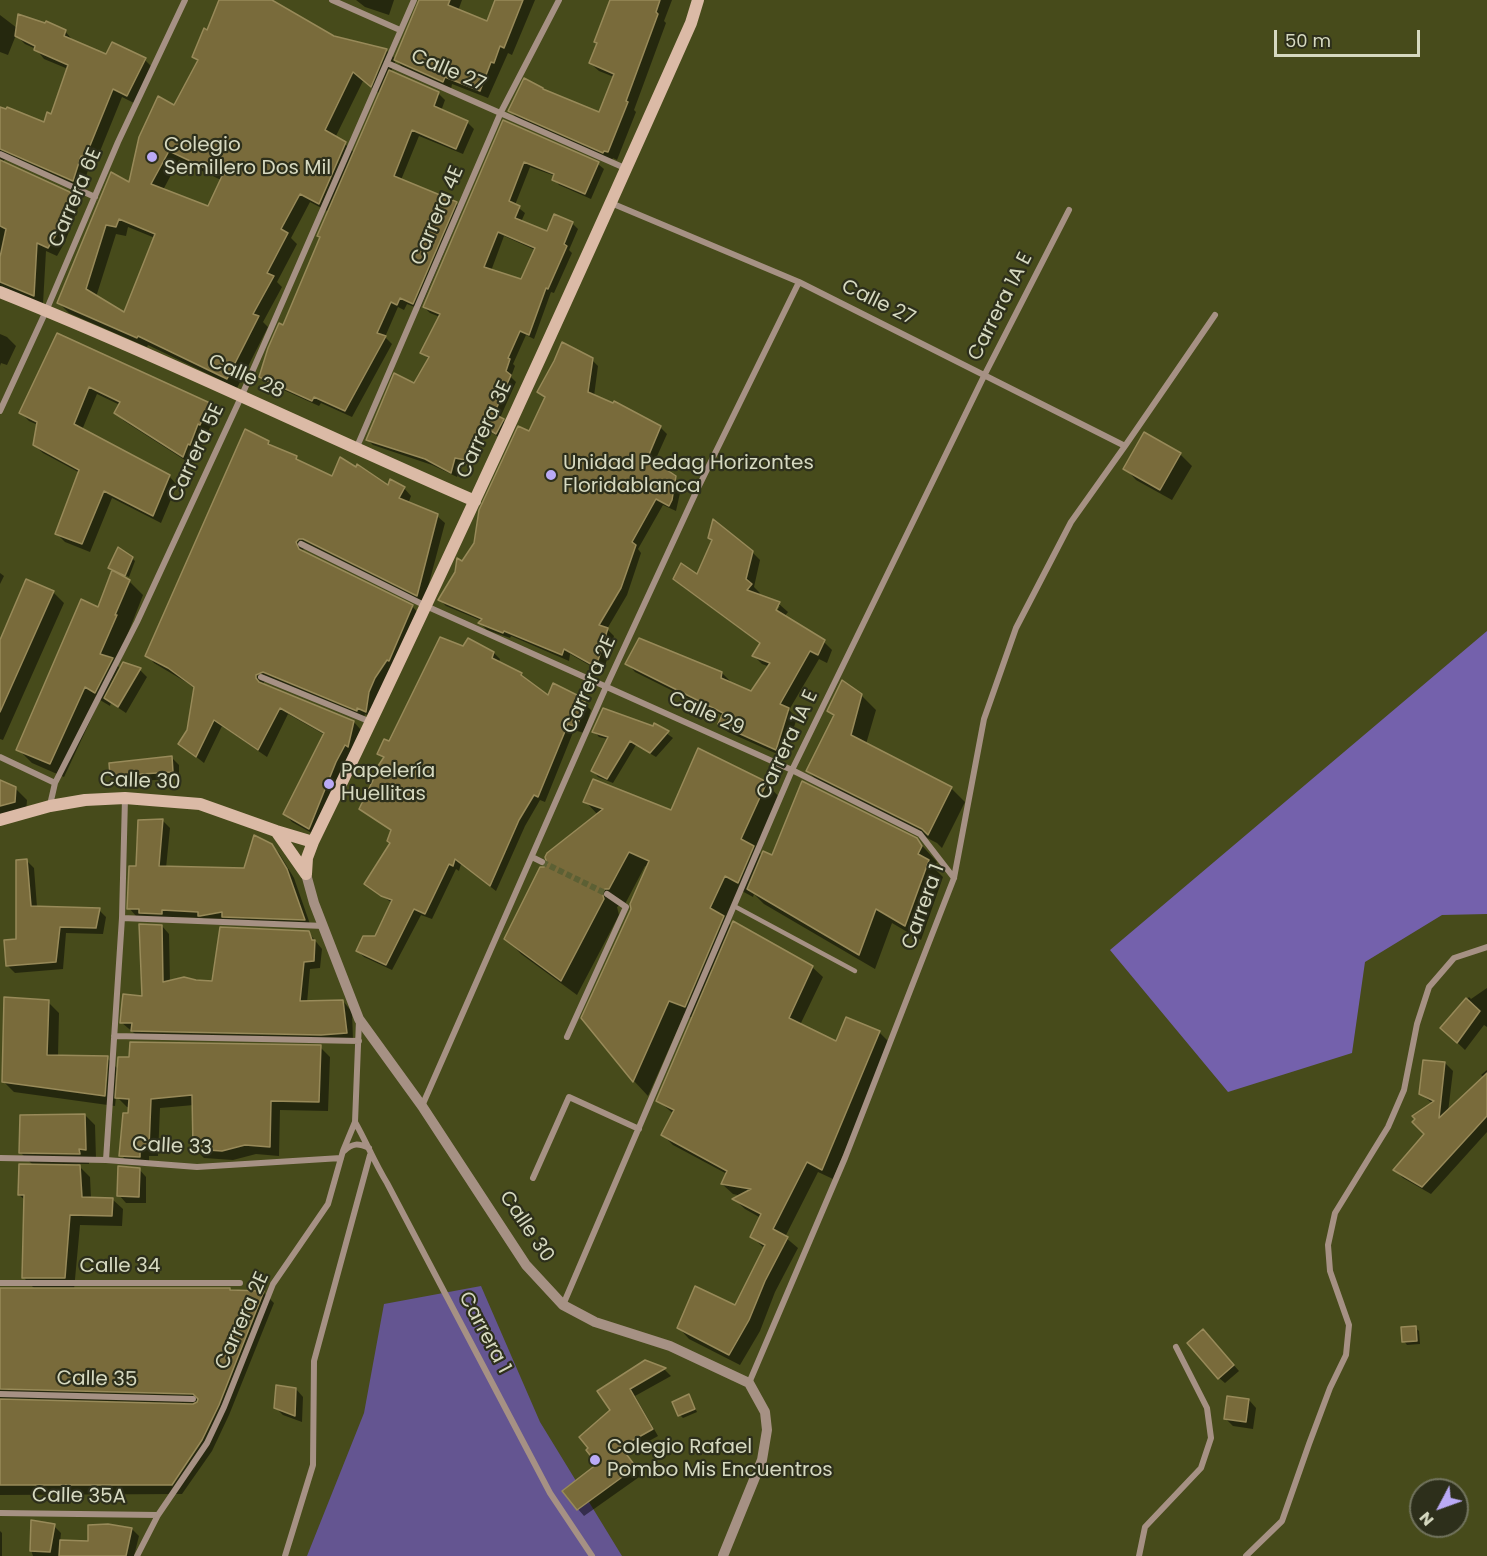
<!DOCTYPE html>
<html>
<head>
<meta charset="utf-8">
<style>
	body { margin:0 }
	#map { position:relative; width:1487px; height:1556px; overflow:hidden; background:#474b1b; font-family:Poppins,sans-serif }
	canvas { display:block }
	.north { position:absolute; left:1409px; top:1478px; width:60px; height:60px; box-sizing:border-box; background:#2d2f1b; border:2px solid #71735d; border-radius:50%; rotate:229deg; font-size:16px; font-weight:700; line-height:24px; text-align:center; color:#d6d9c0 }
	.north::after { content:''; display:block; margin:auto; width:21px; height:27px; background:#baaaf6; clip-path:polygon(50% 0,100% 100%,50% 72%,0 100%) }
	.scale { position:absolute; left:1274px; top:30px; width:146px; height:27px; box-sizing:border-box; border:3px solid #d6d9c0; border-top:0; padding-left:8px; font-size:18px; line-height:21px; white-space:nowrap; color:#d6d9c0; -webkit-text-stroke:4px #2d2f1b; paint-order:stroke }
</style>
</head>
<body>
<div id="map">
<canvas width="1487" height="1556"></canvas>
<div class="north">N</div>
<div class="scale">50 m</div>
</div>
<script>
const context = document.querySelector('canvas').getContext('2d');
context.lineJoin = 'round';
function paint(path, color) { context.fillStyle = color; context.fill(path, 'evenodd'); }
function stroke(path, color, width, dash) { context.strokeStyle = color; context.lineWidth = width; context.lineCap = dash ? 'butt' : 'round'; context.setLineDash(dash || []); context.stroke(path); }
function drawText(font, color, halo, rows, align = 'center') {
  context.font = font + ' Poppins,sans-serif'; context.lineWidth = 4.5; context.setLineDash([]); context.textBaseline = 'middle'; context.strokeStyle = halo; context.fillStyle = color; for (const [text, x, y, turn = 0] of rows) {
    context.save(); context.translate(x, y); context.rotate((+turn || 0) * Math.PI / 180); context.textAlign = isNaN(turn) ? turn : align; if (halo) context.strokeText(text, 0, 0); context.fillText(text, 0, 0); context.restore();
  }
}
const green = new Path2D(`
	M481,1286L540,1422L622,1556H307L364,1413L384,1304Z`);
const forest = new Path2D(`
	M1487,631V914L1442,915L1365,962L1352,1053L1228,1092L1110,950Z`);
const shadow = new Path2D(`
	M220,0H269L333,37L386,50L396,59L420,0H462L458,11L487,23L496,0H535L512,55L508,53L488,98L452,84L451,89L403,68L396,60L391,72L438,93L445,100L441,111L467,122L474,129L463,154L419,136L401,180L456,203L462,210L420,309L407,304L404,310L398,307L385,337L392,344L352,417L321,403L319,406L268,383L261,376L322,238L329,212L310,202L291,238L297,244L277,282L282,287L263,322L268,327L237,388L148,345L147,347L69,313L59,303L175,107L199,62L194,57L208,32ZM363,81L380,94L355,153L345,144L335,138ZM179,160L221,180L209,208L163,190ZM128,227L155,238L125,314L96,297L116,234L126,236Z
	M356,0H394L389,15L365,7Z
	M611,0H672L664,21L666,23L634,110L636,112L617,160L613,158L612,160L518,119L509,110L543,89L599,114L614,77L599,71L590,63Z
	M0,15L17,28L65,31L74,42L107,56L145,60L154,69L136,104L122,97L94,166L90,164L82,189L12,157L4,160V163L71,194L80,203L65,242L57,256L46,251L43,304L0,286V108L44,124L52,116L68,69L44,59L36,49L25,44L16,35L8,55L0,52Z
	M504,122L598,164L604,169L591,199L559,185L554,179L555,176L530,167L515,205L525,213L521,222L548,233L572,223L578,229L569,250L572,253L554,293L551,292L534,339L526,335L513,364L515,366L511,377L516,382L500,418L508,425L502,439L487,430L471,465L461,463L457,477L432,465L373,445L367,439L414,385L429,359L422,353L440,317L430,313L424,307ZM504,236L535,250L522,281L491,271Z
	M0,334L7,337L16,346L7,365L1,363L0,366Z
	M57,335L209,404L217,412L208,432L206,431L199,452L196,451L191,464L124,421L116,413L120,405L97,394L82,430L169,476L177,485L161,523L112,498L90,552L65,542L57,534L80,473L43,453L34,445L38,425L29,421L21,413Z
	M592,360L598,366L594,396L614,404L615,403L660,427L667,434L654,463L682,484L676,511L663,505L638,549L641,553L627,595L607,629L614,636L603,673L570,654L569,661L511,636L510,638L487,630L480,623L482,621L446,606L440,600L475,544L546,399L539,392Z
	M268,442L274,448L296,458L302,464L333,478L389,488H404L411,496L408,504L437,516L445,523L424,602L306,546L303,550L304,553L412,606L419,614L373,718L365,714L364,717L272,679L264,682L263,685L354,722L361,730L317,836L292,822L285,814L325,735L288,714L267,757L222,726L204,763L180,744L189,730L196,688L154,663L147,655Z
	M1180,454L1192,466L1172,500L1136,480L1125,468Z
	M752,552L760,560L754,587L760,593L757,596L779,604L788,612L784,617L824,642L832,650L827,663L819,659L789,710L797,718L784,757L728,732L720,724L723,716L635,672L627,663L722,673L730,681L729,683L751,693L770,667L762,664L754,656L761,644L683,587L675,579L698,576ZM776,606H780L773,617Z
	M132,558L135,561L129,577L112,568Z
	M0,573L4,576L0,584Z
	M129,581L143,595L116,664L121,669L140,670L147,677L126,713L111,703L110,706L100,700L64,777L32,763L18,749L99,609Z
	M53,592L64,603L3,740L0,739V644Z
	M463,647L494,653L500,659L499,662L521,674L549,698H578L591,710L584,733L574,730L545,802L540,800L525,826L496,891L461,864L459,871L456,869L432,919L421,915L392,970L364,957L358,951L376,938L392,903L365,883L392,843V831L361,808L385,759L378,753L389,744Z
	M861,695L876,710L866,744L951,788L965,802L942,848L937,843L822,785L807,771L835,716L829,710Z
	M655,725L673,738L656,757L636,745L613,783L598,777L593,771L608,739L599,737L594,731L653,728Z
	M171,757L179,765V778L119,783L111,775Z
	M0,781L15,788L27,800L26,813L0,821Z
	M766,783L781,799L758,851L762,856L772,857L916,839L937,862L934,868L943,877L921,940L892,923L875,969L764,904L754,894L753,897L740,890L727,921L732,927L812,967L823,977L800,1025L837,1043L879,1032L890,1043L833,1179L818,1172L785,1237L798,1248L775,1292L760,1331L740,1365L689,1339L679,1328L735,1307L764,1248L752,1237L761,1218L745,1209L735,1200L742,1196L733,1194L722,1184L727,1174L673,1145L663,1135L674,1114L658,1101L693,1018L684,1015L648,1096L634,1081L583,1018L632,909L648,867L645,866L625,904H621L617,907L619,915L577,995L521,954L506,938L545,868L598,815L585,801L671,812Z
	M162,820L170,828L166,868L245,869L271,845L279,853L294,878L311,927L207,923L202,918L169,917V921L136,916L129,908L138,867Z
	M27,861L34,868L37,907L99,910L106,917L103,934L66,933L63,969L15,973L7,965L17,941Z
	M162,926L169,934L170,982H214L308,932L322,949L320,968L310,969L307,1003L343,1001L352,1012L353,1040L140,1038L122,1023L143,998Z
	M1487,988V1027L1484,1025L1465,1050L1442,1028L1469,997L1471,999Z
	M48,1002L59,1013L58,1056L107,1058L119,1070L320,1047L330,1057L328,1111L280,1110L279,1156L256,1154L233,1160L204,1158L194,1148V1105L160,1108L158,1156H149V1166L131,1165L121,1155L130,1107H127L116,1096L115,1106L14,1092L3,1081Z
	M1445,1063L1453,1071L1448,1112L1484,1077L1481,1075L1487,1070V1132L1431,1194L1403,1178L1395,1170L1426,1134L1433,1104L1421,1094Z
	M85,1115L95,1125L96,1159H89V1164H77L90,1177L91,1198L112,1199L123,1209L122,1226L80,1225L74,1290H230L264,1293L274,1303L229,1415L212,1451L182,1494L0,1495V1289H35L23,1277L25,1200L19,1195L33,1165L21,1153Z
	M139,1169L146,1177V1203H126L119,1195Z
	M1415,1328L1419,1331L1420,1344L1407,1345L1404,1341Z
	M1209,1337L1239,1371L1225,1383L1219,1378Z
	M645,1362L665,1370L671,1376L635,1396L658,1436L626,1454L642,1475L584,1516L578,1509L599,1464L612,1411Z
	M296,1389L303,1397L302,1422L283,1415L276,1408Z
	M689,1396L697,1412L683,1418L680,1415Z
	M1249,1400L1256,1408L1253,1429L1233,1426L1226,1419Z
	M54,1526L61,1533L60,1542L89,1543L108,1526L132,1529L139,1536L134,1556H33L31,1550Z
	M0,1531L2,1533V1556H0Z`);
const building = new Path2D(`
	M219,0H272L334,36L387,49L371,87L353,72L325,130L346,142L319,204L300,194L281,229L288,233L267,273L274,276L253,314L259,316L227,379L138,336L137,338L57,303L111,172L129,182L139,137L158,96L174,105L198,60L192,57L204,28L207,30ZM169,151L222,176L208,206L151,184ZM119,219L155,234L124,312L86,289L106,225L116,227Z
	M419,0H450L448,5L487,21L495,0H523L504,48L500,46L494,63L491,62L480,91L445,77L443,82L394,60Z
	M610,0H660L656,12L658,14L626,101L628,102L608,152L604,151L603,153L508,111L524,78L543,88V89L599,112L614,74L589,63L597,43L594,42Z
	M18,14L45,23L46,21L66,30L64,36L106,54L112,42L146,58L127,96L113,89L85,158L81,156L73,181L0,149V107L6,109L7,107L44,122L47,112L51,114L68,65L34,50L35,46L15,36Z
	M389,70L439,92L434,106L468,121L456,149L412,130L394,176L457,202L413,304L400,298L397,305L391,302L377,333L386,336L345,411L314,397L312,401L259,377L268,348L279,323L283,325L320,237L317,236Z
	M503,120L599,162L585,194L552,180L554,174L524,162L509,201L520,206L515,218L547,231L554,214L573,222L564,244L567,246L548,289L546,288L529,335L520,331L508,358L510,359L506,371L511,375L494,414L504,419L496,434L481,425L465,460L455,458L451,473L425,459L366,440L394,373L414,383L429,357L420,353L440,314L423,307ZM498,232L535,248L521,279L484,267Z
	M0,160L72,193L57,233L48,248L37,243L34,296L0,282V257L6,229L0,226Z
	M57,333L210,403L200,425L198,424L190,445L188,444L183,457L114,413L120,402L89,387L74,424L170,475L153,516L104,491L82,544L55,534L79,470L33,445L37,422L19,413Z
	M562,342L593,358L588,392L613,403L614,401L661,426L648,457L676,476L672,500L669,506L656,499L632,542L636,545L621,588L599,625L608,628L596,667L564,649L562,655L504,631L503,633L478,623L482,619L438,600L455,572L457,558L462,561L474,543L479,510L518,426L529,431L545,397L537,392L554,361Z
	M245,429L269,441L268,444L297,456L296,459L332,476L340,457L356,467L357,464L388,485L390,479L405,487L399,498L438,514L417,596L303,539H299L296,542L299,549L413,605L389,661L387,660L375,678L369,692L366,712L357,708V711L263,672L256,675V678L259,682L354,721L348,747L345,745L336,762L309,829L283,814L324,733L280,708L258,750L214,720L196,757L178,744L187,730L194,687L168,668L145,656Z
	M1144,432L1181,453L1160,490L1123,469Z
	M713,519L753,551L746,579L752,584L747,590L780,602L776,610L825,640L818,655L810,651L780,704L789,708L776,750L718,724L723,713L625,664L639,638L722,672L721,678L751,691L770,663L752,656L760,643L673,579L681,563L697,574L712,540L708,538Z
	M118,547L133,557L125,576L108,568Z
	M112,570L130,580L115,615H117L100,654L113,658L95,693L85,687L50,764L16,750L81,599L98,607Z
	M26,579L54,591L0,712V640Z
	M440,637L463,646L468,638L494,652L492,658L522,673L521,675L548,695L553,683L579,696L578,700L585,702L577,727L568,724L538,797L534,795L519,820L490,886L455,859L453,866L449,864L425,914L414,909L386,965L356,951L363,936H375L392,900L381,896L364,884L390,843L387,841L391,830L359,809L376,774V769L384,757L377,754L384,739L389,741Z
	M123,662L141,668L118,707L104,698Z
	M842,680L862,694L851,735L952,787L928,835L922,829L806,771L834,715L827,711Z
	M603,708L653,726L654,723L669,731L650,753L630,741L607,779L591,771L608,737L592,732Z
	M698,748L767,782L741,839L754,846L738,883L725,876L710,908L724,916L685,1007L669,1001L633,1082L581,1018L631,909L630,904L649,861L629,852L609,889H605L602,892L604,899L561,981L504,939L540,867H544L547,864L545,857L547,853L603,809L583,802L593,779L671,810Z
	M172,756L173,772L110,776L109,763Z
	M0,780L16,787L15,802L0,806Z
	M802,781L917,838L922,846L918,854L929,860L905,926L876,909L859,955L747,889L763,851L772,855Z
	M163,819L159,866L244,868L254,835L272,844L287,869L305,920L222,917V912L200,916H198V912L162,910V914L139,913V909H127L129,866H136L138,820Z
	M27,859L31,906L100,908L96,928L60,927L56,962L6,966L4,940L16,939V860Z
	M733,921L813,966L789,1018L836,1041L846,1017L880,1031L822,1170L807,1162L773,1229L788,1237L765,1281L749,1320L729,1355L677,1328L695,1286L735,1305L765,1245L750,1237L761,1214L732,1199L751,1189L721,1184L727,1171L661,1135L674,1110L656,1101Z
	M139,924L162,925L163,982L184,977L196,980L212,981L220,927L309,931L312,940H315L314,961L304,962L300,1001L343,1000L347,1033L321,1035L131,1031L132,1023H120L122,1002L123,994L142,996Z
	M4,997L49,1000L47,1055L108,1056L105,1096L2,1082Z
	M1466,998L1480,1011L1457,1043L1440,1028Z
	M130,1042L321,1045L319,1102L271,1101L270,1147L245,1145L222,1151L193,1149L192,1095L151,1099L149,1147H140V1157L119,1156L123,1113H128L129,1099L115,1098L118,1057H129Z
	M1423,1060L1445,1062L1439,1118L1487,1073V1116L1422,1187L1393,1170L1424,1134L1412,1122L1415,1119L1412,1116L1434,1101L1419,1094Z
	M85,1114L86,1150L79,1149L80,1154L19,1153L20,1115Z
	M19,1164L80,1165L82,1197L113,1198L112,1216L70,1215L65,1278H22L24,1195H18Z
	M118,1166L140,1168L139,1197L117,1196Z
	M0,1288H230V1290L264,1291L219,1405L202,1440L172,1485H0V1399L193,1404L197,1402L198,1399L193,1394L0,1389Z
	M1416,1326L1417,1341L1402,1342L1401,1327Z
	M1203,1329L1234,1365L1218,1379L1187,1343Z
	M645,1360L666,1368L630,1389L653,1429L621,1447L636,1467L577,1510L562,1491L597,1464L586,1450L588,1448L579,1437L610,1410L597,1391Z
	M276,1385L296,1388L295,1416L274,1408Z
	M689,1394L695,1409L678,1416L672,1402Z
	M1227,1396L1249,1399L1246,1422L1224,1419Z
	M31,1520L55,1524L50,1552L30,1551Z
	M108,1524L132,1528L126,1556H59L60,1540L88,1541V1525Z`);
const minorTunnel = new Path2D(`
	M542,862L607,894`);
const service = new Path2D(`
	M734,906L855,971`);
const minor = new Path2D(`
	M332,0L400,30
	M387,63L627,169
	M0,154L95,197
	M611,203L799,282L1125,446
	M0,411L46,311L118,142L185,0
	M356,449L501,112L559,0
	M301,544L426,606L792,770L920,834L954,878
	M261,677L371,722
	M0,757L55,783L50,805
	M55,783L137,622L242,395L414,0
	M532,857L542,862
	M122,918L324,926
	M114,1036L359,1041
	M567,1037L626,907L607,894
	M422,1106L606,687L697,490L799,282
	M355,1122C367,1143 374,1162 387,1183L550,1493L592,1556
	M344,1151C353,1143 358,1143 369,1148
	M0,1158L106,1160L197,1167L341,1158
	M106,1160L122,918L125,798
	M533,1178L569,1097L639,1129
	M0,1283H240
	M563,1305L792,770L985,374L1069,210
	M749,1383L845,1158L954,878L984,719L1016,628L1071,522L1125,446L1215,315
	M0,1394L193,1399
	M0,1513L158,1515
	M137,1556L158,1515L207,1443L224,1407L273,1284L328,1204L343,1151L355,1122L359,1020
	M285,1556L313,1465L314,1361L370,1155
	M1139,1556L1145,1527L1201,1468L1211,1438L1207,1408L1176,1347
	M1246,1556L1282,1521L1309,1444L1330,1388L1346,1355L1349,1325L1330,1271L1328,1245L1335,1213L1388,1127L1404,1090L1417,1024L1429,987L1454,958L1487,947`);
const tertiary = new Path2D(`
	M306,874L314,903L359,1019L422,1106L526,1265L563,1305L595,1322L670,1346L749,1383L765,1412L767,1430L762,1460L723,1556`);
const secondary = new Path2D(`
	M0,292C160,356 316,432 475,501
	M0,820L50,806L85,800L125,798L200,804L276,831L313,842
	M276,831L306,874
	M306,874L307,858L313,842C444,572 569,298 691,23L698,0`);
const markers = [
	[152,157,6,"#baaaf6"],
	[551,475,6,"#baaaf6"],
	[329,784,6,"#baaaf6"],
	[595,1460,6,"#baaaf6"]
];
const streetNames = [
	["Calle 27",448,71,23],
	["Carrera 6E",76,198,-67],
	["Carrera 4E",438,216,-67],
	["Calle 27",878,303,26],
	["Carrera 1A E",1001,307,-63],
	["Calle 28",246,377,24],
	["Carrera 3E",485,430,-65],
	["Carrera 5E",197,453,-65],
	["Carrera 2E",590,685,-66],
	["Calle 29",706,714,24],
	["Carrera 1A E",788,745,-65],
	["Calle 30",140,782,2],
	["Carrera 1",924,907,-70],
	["Calle 33",172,1147,3],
	["Calle 30",526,1227,56],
	["Calle 34",120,1267],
	["Carrera 2E",243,1321,-66],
	["Carrera 1",484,1333,62],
	["Calle 35",97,1380,1],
	["Calle 35A",79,1497,1]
];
const poiNames = [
	["Colegio",164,146],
	["Semillero Dos Mil",164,169],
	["Unidad Pedag Horizontes",563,464],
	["Floridablanca",563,487],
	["Papelería",341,772],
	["Huellitas",341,795],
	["Colegio Rafael",607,1448],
	["Pombo Mis Encuentros",607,1471]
];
paint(green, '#645591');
paint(forest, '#7461ac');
paint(shadow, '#0007');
paint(building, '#796b3b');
stroke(building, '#988a59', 1.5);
stroke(minorTunnel, '#5c6034', 6, [6, 3]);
stroke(service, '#a69184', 4.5);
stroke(minor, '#a69184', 6);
stroke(tertiary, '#a69184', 10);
stroke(secondary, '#dbbaa6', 12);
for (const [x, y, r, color] of markers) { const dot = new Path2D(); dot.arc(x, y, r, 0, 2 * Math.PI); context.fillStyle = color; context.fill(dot); stroke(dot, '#2d2f1b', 2); }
drawText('20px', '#d6d9c0', '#2d2f1b', streetNames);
drawText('20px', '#d6d9c0', '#2d2f1b', poiNames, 'left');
</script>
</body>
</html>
